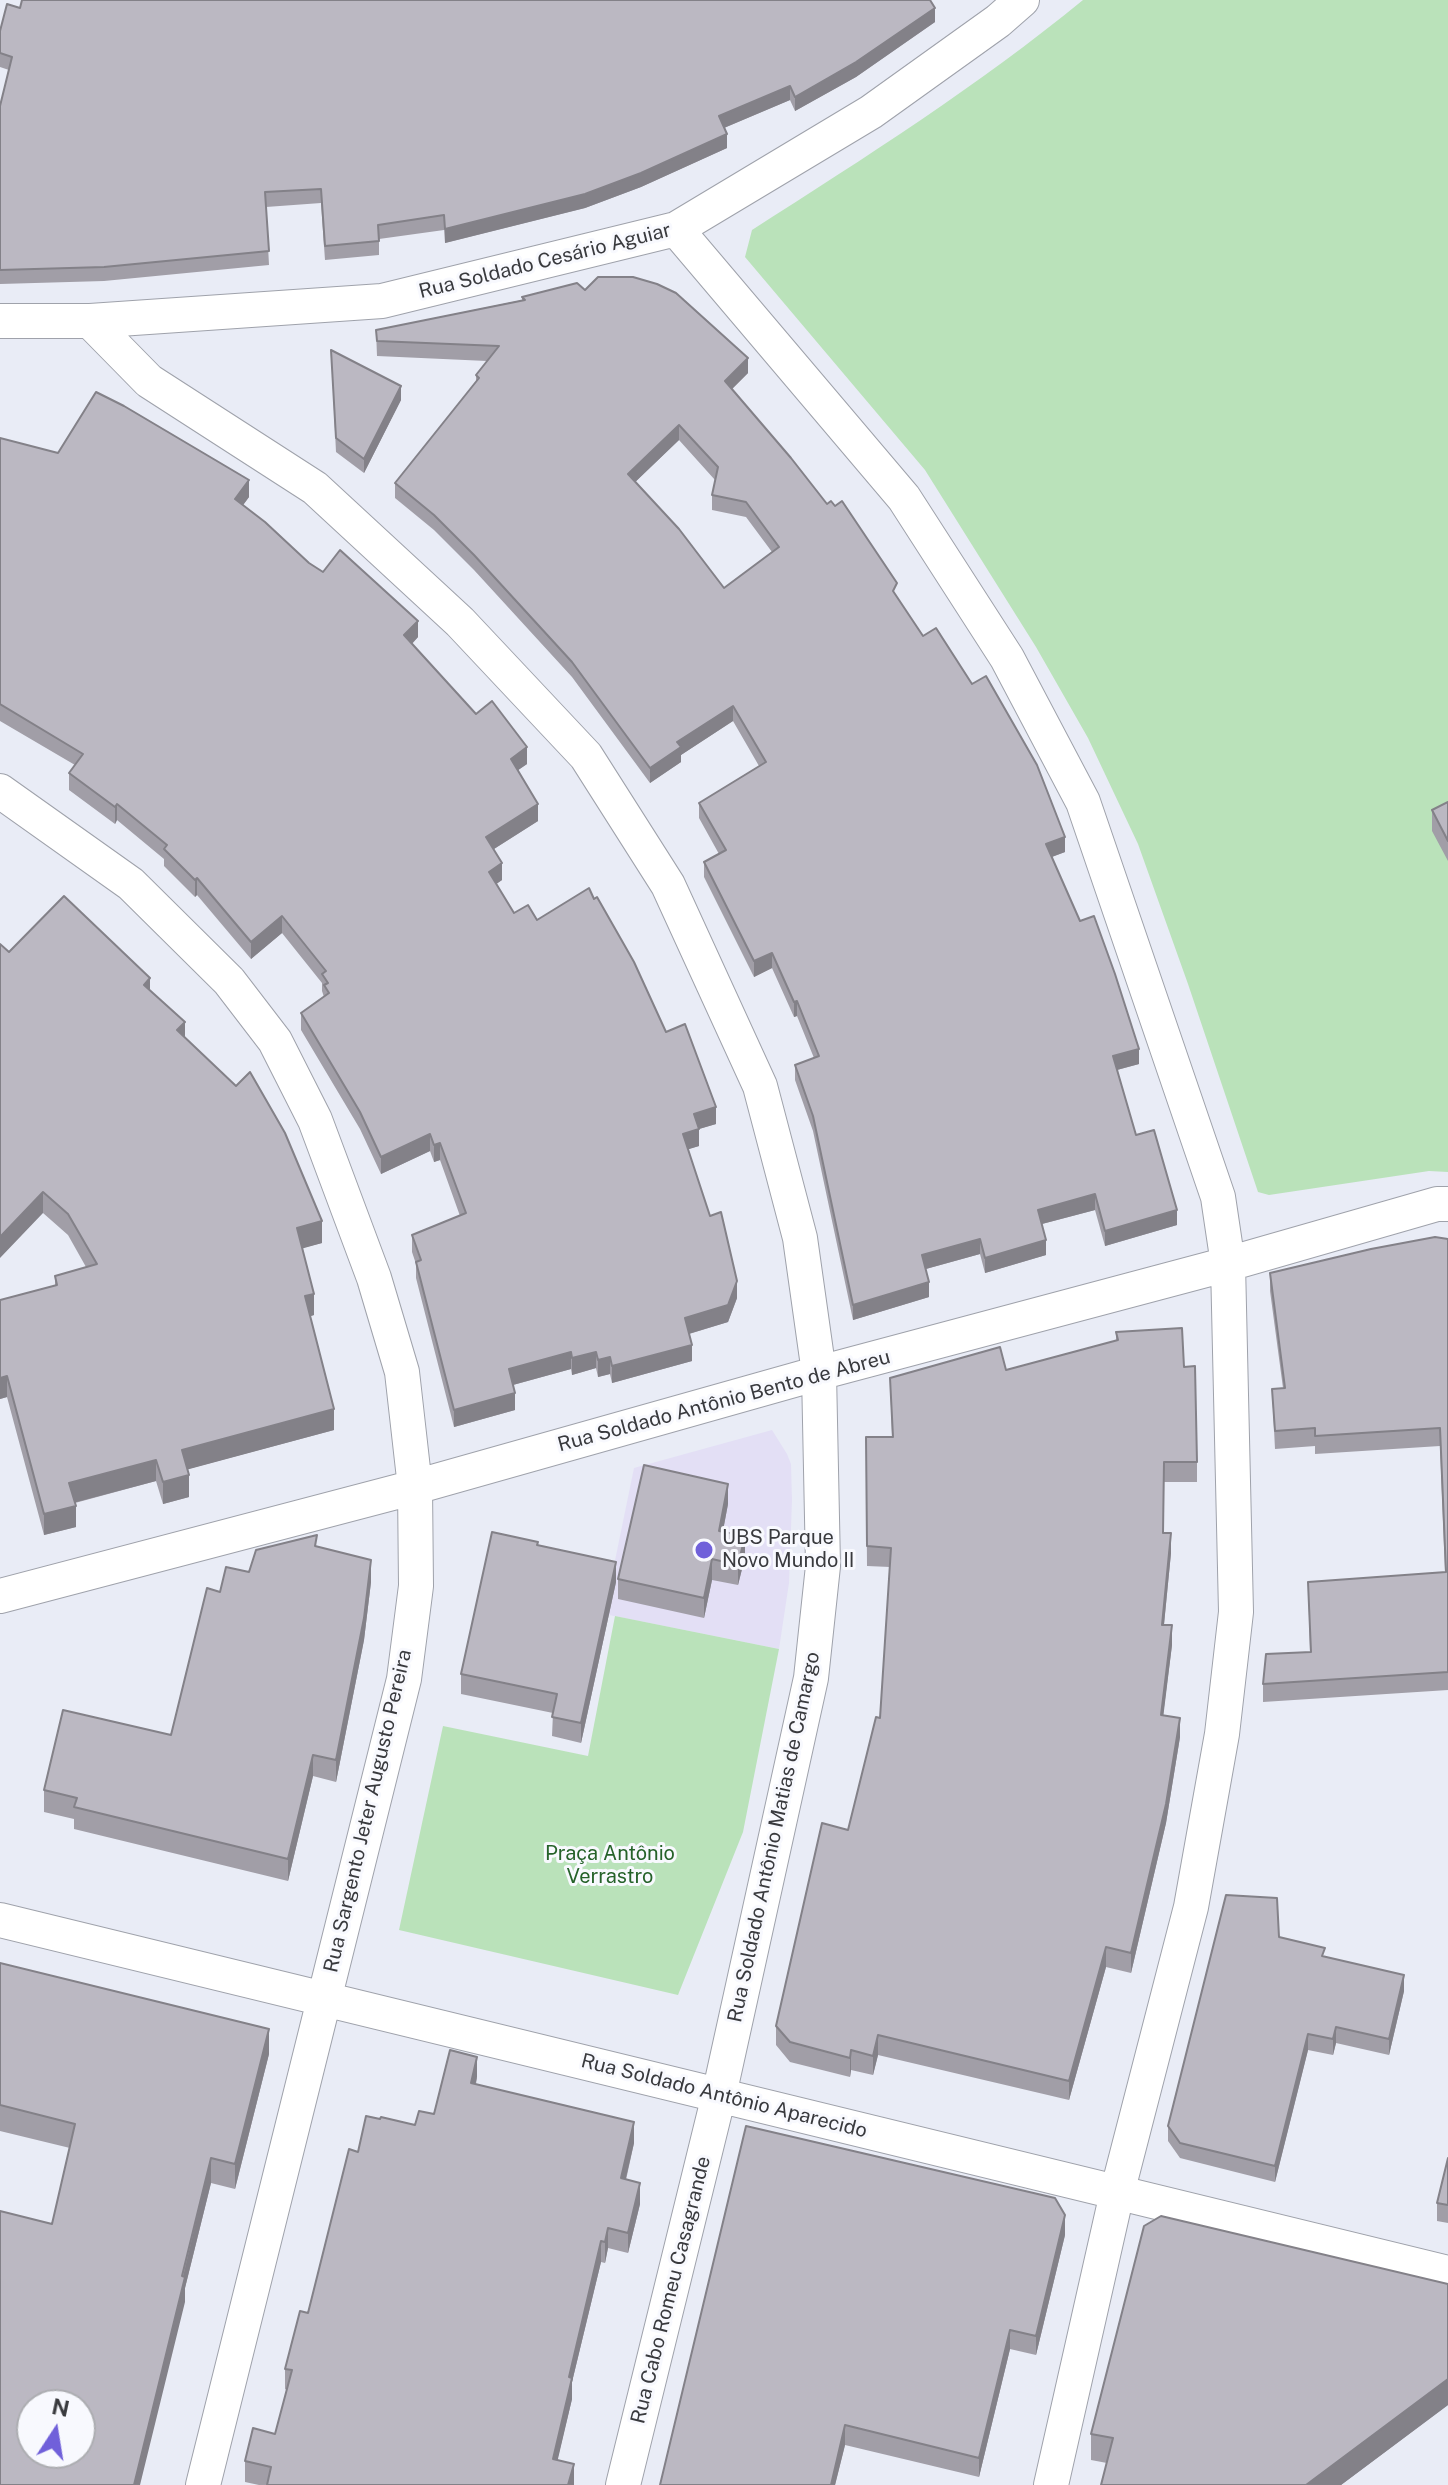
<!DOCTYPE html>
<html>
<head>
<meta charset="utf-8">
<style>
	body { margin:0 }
	#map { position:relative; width:1448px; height:2485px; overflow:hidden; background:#e9ecf6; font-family:"Public Sans",sans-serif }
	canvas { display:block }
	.north { position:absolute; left:16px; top:2389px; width:80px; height:80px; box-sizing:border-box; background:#f8f9fe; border:2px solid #acadb1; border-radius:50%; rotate:12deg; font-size:22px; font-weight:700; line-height:32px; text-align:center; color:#393a3e }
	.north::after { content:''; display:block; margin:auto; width:28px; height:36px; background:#7060da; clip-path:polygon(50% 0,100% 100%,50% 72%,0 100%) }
</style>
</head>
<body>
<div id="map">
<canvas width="1448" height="2485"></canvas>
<div class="north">N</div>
</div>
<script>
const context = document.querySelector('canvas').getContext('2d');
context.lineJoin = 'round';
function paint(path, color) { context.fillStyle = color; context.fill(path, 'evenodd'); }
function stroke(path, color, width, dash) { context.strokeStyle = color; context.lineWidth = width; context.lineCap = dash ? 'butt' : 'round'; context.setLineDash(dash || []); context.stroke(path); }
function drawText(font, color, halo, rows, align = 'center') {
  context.font = font + ' "Public Sans",sans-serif'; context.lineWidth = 6; context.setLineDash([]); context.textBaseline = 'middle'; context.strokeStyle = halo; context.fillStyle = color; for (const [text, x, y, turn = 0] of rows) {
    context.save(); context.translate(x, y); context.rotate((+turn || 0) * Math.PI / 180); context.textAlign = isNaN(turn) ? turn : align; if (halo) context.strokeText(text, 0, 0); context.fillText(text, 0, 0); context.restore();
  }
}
const medical = new Path2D(`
	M772,1430L787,1454L791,1464L792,1500L789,1583L779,1649L604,1614L634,1468Z`);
const green = new Path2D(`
	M1083,0H1448V1172L1429,1171L1269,1195L1258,1192L1188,984L1138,844L1088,738L1036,647L925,470L745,257L752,230C866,157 978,86 1083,0Z
	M615,1616L779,1649L743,1832L678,1995L399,1930L443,1726L588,1756Z`);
const minor = new Path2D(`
	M676,229L904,498L1007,658L1083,802L1218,1197L1228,1264L1236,1612L1222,1734L1191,1907L1117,2193L1051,2485
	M0,321H90L382,301L676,229L871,112L998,21L1022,0
	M90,321L149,381L315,488L460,622L586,756L668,885L760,1086L800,1238L819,1373L823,1566L811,1678L719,2095L623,2485
	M0,791L131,884L229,981L275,1041L315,1120L374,1278L402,1372L415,1487L416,1586L404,1679L203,2485
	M0,1596L415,1487L819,1373L1228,1264L1437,1204H1448
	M0,1920L1448,2273`);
const wall = new Path2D(`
	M20,8L935,22L856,77L795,111L790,100L724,128L727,148L641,187L585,208L445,243L444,230L379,239V255L325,260L321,203L266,207L269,265L104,281L0,284V106L9,70L0,67V31Z
	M585,290L748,373L732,389L897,597L1065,852L1052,857L1139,1064L1117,1070L1136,1135L1177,1225L1105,1246L1095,1210L1042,1224L1046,1255L985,1273L980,1254L926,1269L929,1297L853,1320L813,1131L795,1080V1065L814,1058L797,1016L794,1017L772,968L754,977L704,877V862L719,854L699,818V803L759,766L733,721L681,755V762L650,783L572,677L474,570L434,530L395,498V483L476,382V375L487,361L377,356L376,330L522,300V297ZM679,440L715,480L712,495V510L746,517L772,552L724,588L635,482Z
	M331,350L401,400L364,473L336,452Z
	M0,438L58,453L249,497L243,505L309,563L418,637L412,644L476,714L527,764L518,770L538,821L494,849L502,880L496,884L514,913L537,920L666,1032L716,1124L699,1129V1146L688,1149L737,1298L728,1322L689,1334L692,1361L612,1383L610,1374L598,1377L596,1368L572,1375L571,1369L513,1385L515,1410L454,1427L416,1278V1264L412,1252V1235L460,1216L440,1160L434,1162L430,1151L381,1174L360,1129L301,1030V1013L324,997L322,991V983L282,933L251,959L197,895L195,897L164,866V859L117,820L115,824L69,790V773L75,765L0,721Z
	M1448,802V861L1432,831V810Z
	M9,952L150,990L185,1038L322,1243L302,1248L314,1315L310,1316L334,1430L188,1469L189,1497L163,1504L156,1481L75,1503L76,1527L44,1535L7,1397L0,1399V1300L55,1286V1276L86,1267L68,1235L43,1213Z
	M1448,1239V1690L1263,1702V1684L1310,1652L1308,1582L1445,1572L1440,1446L1315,1454V1446L1275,1449L1272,1389L1283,1388L1270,1291V1273Z
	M1116,1332L1184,1367L1197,1462V1482H1164L1163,1533L1171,1553L1164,1625L1172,1645L1163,1715L1180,1737L1166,1823L1131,1973L1106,1967L1069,2100L878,2055L873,2075L851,2070L850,2077L790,2062L776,2045V2026L848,1830L880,1718L890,1567L867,1566L866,1437H892L890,1378L1006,1370L1116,1341Z
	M728,1504L723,1531L745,1557L738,1585L712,1580L704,1618L618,1599V1579Z
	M538,1545L616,1582L581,1743L552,1736L553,1713L461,1694V1674Z
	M317,1547L371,1582L364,1640L336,1782L313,1776L288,1881L74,1829V1819L44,1812V1790L171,1735L220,1592L249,1572Z
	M1279,1937L1404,1991L1389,2055L1336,2043L1333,2055L1308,2050L1275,2182L1180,2158L1168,2141V2126Z
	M0,1963L269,2054L235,2189L211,2183L185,2288V2302L52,2224L70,2148L0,2131Z
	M477,2077L476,2084L634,2143L626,2180L640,2204L628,2253L608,2248L605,2263L601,2262L572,2382V2399L557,2461L574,2485H259L245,2482V2461L275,2434L287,2390L285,2389V2369L308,2313L358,2152L415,2125L434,2114Z
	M1448,2158V2223L1437,2221V2203Z
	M1065,2235L1036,2355L1010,2349L979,2477L845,2445L835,2485H660Z
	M1448,2284V2405L1341,2485L1107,2463L1091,2460V2434Z`);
const shadedWall = new Path2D(`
	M935,8V22L856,77L795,111V97Z
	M790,86V100L719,130V116Z
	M727,134V148L641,187L585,208L445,243V229Z
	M748,358V373L725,396V381Z
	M401,386V400L364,473V459Z
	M679,425V440L628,489V474Z
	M249,480V497L235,516V499Z
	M418,621V637L404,652V635Z
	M733,706V721L681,755V762L650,783V768L677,742Z
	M527,747V764L511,775V759Z
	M117,804V820L115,824V807Z
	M538,804V821L486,854V837Z
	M1065,837V852L1046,859V844Z
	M502,863V880L489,889V872Z
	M197,878V895L195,897V880Z
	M282,916V933L251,959V942Z
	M772,953V968L754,977V961Z
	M150,978V999L144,985Z
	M797,1001V1016L794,1017V1002Z
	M185,1022V1043L177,1030Z
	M1139,1049V1064L1113,1071V1056Z
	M716,1107V1124L699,1129V1146L683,1151V1134L694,1114Z
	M430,1134V1151L381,1174V1157Z
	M440,1143V1160L434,1162V1145Z
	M43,1192V1213L0,1258V1237Z
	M1095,1194V1210L1038,1225V1210Z
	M1177,1210V1225L1105,1246V1231Z
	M322,1221V1243L297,1250V1228Z
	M980,1239V1254L922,1270V1255Z
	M1046,1240V1255L985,1273V1258Z
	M737,1281V1298L728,1322L685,1335V1318Z
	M929,1282V1297L853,1320V1305Z
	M314,1294V1315L305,1318V1296Z
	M692,1345V1361L612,1383V1366Z
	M571,1352V1369L509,1386V1369Z
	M596,1352V1368L572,1375V1358Z
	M610,1357V1374L598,1377V1360Z
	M7,1376V1397L0,1399V1378Z
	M515,1393V1410L454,1427V1410Z
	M334,1409V1430L182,1471V1450Z
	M156,1460V1481L69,1504V1483Z
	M189,1475V1497L163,1504V1482Z
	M728,1484V1504L719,1551V1531Z
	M76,1506V1527L44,1535V1514Z
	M1171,1533V1553L1162,1644V1625Z
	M745,1536V1557L738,1585V1565Z
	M712,1559V1580L704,1618V1598Z
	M371,1560V1582L364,1640L336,1782V1760Z
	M616,1562V1582L581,1743V1723Z
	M1172,1625V1645L1161,1735V1715Z
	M1180,1718V1737L1166,1823L1131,1973V1953Z
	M313,1755V1776L288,1881V1859Z
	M1106,1947V1967L1069,2100V2081Z
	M1404,1975V1991L1389,2055V2039Z
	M1336,2027V2043L1333,2055V2039Z
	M269,2029V2054L235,2189V2164Z
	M1308,2034V2050L1275,2182V2166Z
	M878,2035V2055L873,2075V2056Z
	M851,2050V2070L850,2077V2058Z
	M477,2057V2077L471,2104V2083Z
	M634,2122V2143L621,2199V2178Z
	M211,2158V2183L185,2288V2302L140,2485H134Z
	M640,2183V2204L628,2253V2233Z
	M1065,2215V2235L1036,2355V2336Z
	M608,2228V2248L605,2263V2242Z
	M601,2241V2262L572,2382V2399L553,2480V2459L569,2377Z
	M1010,2330V2349L979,2477V2458Z
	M1448,2379V2405L1341,2485H1306Z
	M845,2425V2445L835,2485H831Z
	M574,2464V2485H568Z`);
const building = new Path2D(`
	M22,0H930L935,8L856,62L795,97L790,86L719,116L727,134L641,173L585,194L445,229L444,215L378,225L379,241L325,246L321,189L265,192L269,251L104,267L0,270V106L12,57L0,53V31L7,4L20,8Z
	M598,277H633L657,284L676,293L748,358L725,381L791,458L827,504L831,501L835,506L842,501L897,583L893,591L923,636L936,628L972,684L986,676L1037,765L1065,837L1046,844L1080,921L1094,916L1115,974L1139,1049L1113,1056L1136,1135L1154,1130L1177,1210L1105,1231L1095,1194L1038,1210L1046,1240L985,1258L980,1239L922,1255L929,1282L853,1305L813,1116L795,1065L819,1056L797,1001L794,1002L772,953L754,961L704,862L726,850L699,803L766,762L733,706L677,742L681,747L650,768L572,662L474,555L434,515L395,483L479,378L476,375L499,346L377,341L376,330L525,300L522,297L577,283L585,290ZM679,425L718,467L712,495L746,502L779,547L724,588L679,529L628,474Z
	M331,350L401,386L364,459L336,438Z
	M96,392L124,406L249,480L235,499L265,522L309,563L323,572L340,550L418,621L404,635L476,714L492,701L527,747L511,759L538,804L486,837L502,863L489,872L514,913L528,905L537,920L589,888L594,899L597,897L634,962L666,1032L685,1024L716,1107L694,1114L699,1129L683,1134L710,1216L721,1212L737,1281L728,1305L685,1318L692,1345L612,1366L610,1357L598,1360L596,1352L572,1358L571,1352L509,1369L515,1393L454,1410L416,1262L421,1260L412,1235L466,1213L440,1143L434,1145L430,1134L381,1157L360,1112L301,1013L329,993L324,985L328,983L322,974L326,971L282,916L251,942L197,878L195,880L164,849L167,845L117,804L115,807L69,773L83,754L0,704V438L58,453Z
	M1448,802V841L1432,810Z
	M64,896L150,978L144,985L185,1022L177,1030L236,1086L250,1072L285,1133L322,1221L297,1228L314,1294L305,1296L334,1409L182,1450L189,1475L163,1482L156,1460L69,1483L76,1506L44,1514L7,1376L0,1378V1300L57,1285L55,1276L97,1264L68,1214L43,1192L0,1237V944L9,952Z
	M1435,1237L1448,1239V1672L1263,1684L1266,1654L1311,1652L1308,1582L1446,1572L1440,1428L1315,1436V1428L1275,1431L1272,1389L1285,1388L1270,1273L1371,1249Z
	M1182,1328L1184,1367L1195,1366L1197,1462H1164L1163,1533H1171L1162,1625H1172L1161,1715L1180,1718L1166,1804L1131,1953L1106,1947L1069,2081L878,2035L873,2056L851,2050L850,2058L790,2042L776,2026L822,1823L848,1830L876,1717L880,1718L891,1548L867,1546L866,1437H893L890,1378L1000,1347L1006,1370L1118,1340L1116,1332Z
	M644,1465L728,1484L719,1531L745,1536L738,1565L712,1559L704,1598L618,1579Z
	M492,1532L538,1542L537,1545L616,1562L581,1723L552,1717L557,1694L461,1674Z
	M317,1535L315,1546L371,1560L364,1618L336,1760L313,1755L288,1859L74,1807L77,1798L44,1790L63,1710L171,1735L207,1588L220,1592L226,1567L249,1572L256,1550Z
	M1226,1895L1277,1898L1279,1937L1325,1948L1322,1956L1404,1975L1389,2039L1336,2027L1333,2039L1308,2034L1275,2166L1180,2143L1168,2126Z
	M0,1963L269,2029L235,2164L211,2158L182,2276L185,2277L134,2485H0V2211L52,2224L75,2124L0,2105ZM32,2405H80V2453H32Z
	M450,2050L477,2057L471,2083L634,2122L621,2178L640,2183L628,2233L608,2228L605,2242L601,2241L569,2377L572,2378L553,2459L574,2464L568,2485H267L271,2467L245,2461L253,2428L275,2434L292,2370L285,2369L300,2311L308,2313L349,2149L358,2152L366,2116L380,2119L381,2117L415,2125L419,2111L434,2114Z
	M746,2126L1055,2198L1065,2215L1036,2336L1010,2330L979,2458L845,2425L831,2485H660Z
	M1448,2158V2205L1437,2203Z
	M1161,2216L1448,2284V2379L1306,2485H1101L1113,2438L1091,2434L1144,2226Z`);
const markers = [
	[704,1550,10,"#7060da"]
];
const streetNames = [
	["Rua Soldado Cesário Aguiar",545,261,-14],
	["Rua Soldado Antônio Bento de Abreu",724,1401,-15],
	["Rua Sargento Jeter Augusto Pereira",368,1811,-77],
	["Rua Soldado Antônio Matias de Camargo",774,1837,-78],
	["Rua Soldado Antônio Aparecido",724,2096,14],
	["Rua Cabo Romeu Casagrande",671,2290,-76]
];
const poiNames = [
	["UBS Parque",722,1538],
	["Novo Mundo II",722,1561]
];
const parkNames = [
	["Praça Antônio",610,1854],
	["Verrastro",610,1877]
];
paint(medical, '#e3dff5');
paint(green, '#bae2ba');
stroke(minor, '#9fa2ab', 36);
stroke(minor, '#fff', 34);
paint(wall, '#a19ea7');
paint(shadedWall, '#838188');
paint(building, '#bbb8c2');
stroke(building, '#838188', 2);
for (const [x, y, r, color] of markers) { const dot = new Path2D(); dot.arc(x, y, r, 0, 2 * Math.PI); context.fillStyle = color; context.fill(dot); stroke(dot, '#f8f9fe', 3); }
drawText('20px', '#393a3e', '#f8f9fe', streetNames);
drawText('20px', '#393a3e', '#f8f9fe', poiNames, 'left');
drawText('20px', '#256229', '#f8f9fe', parkNames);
</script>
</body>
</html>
